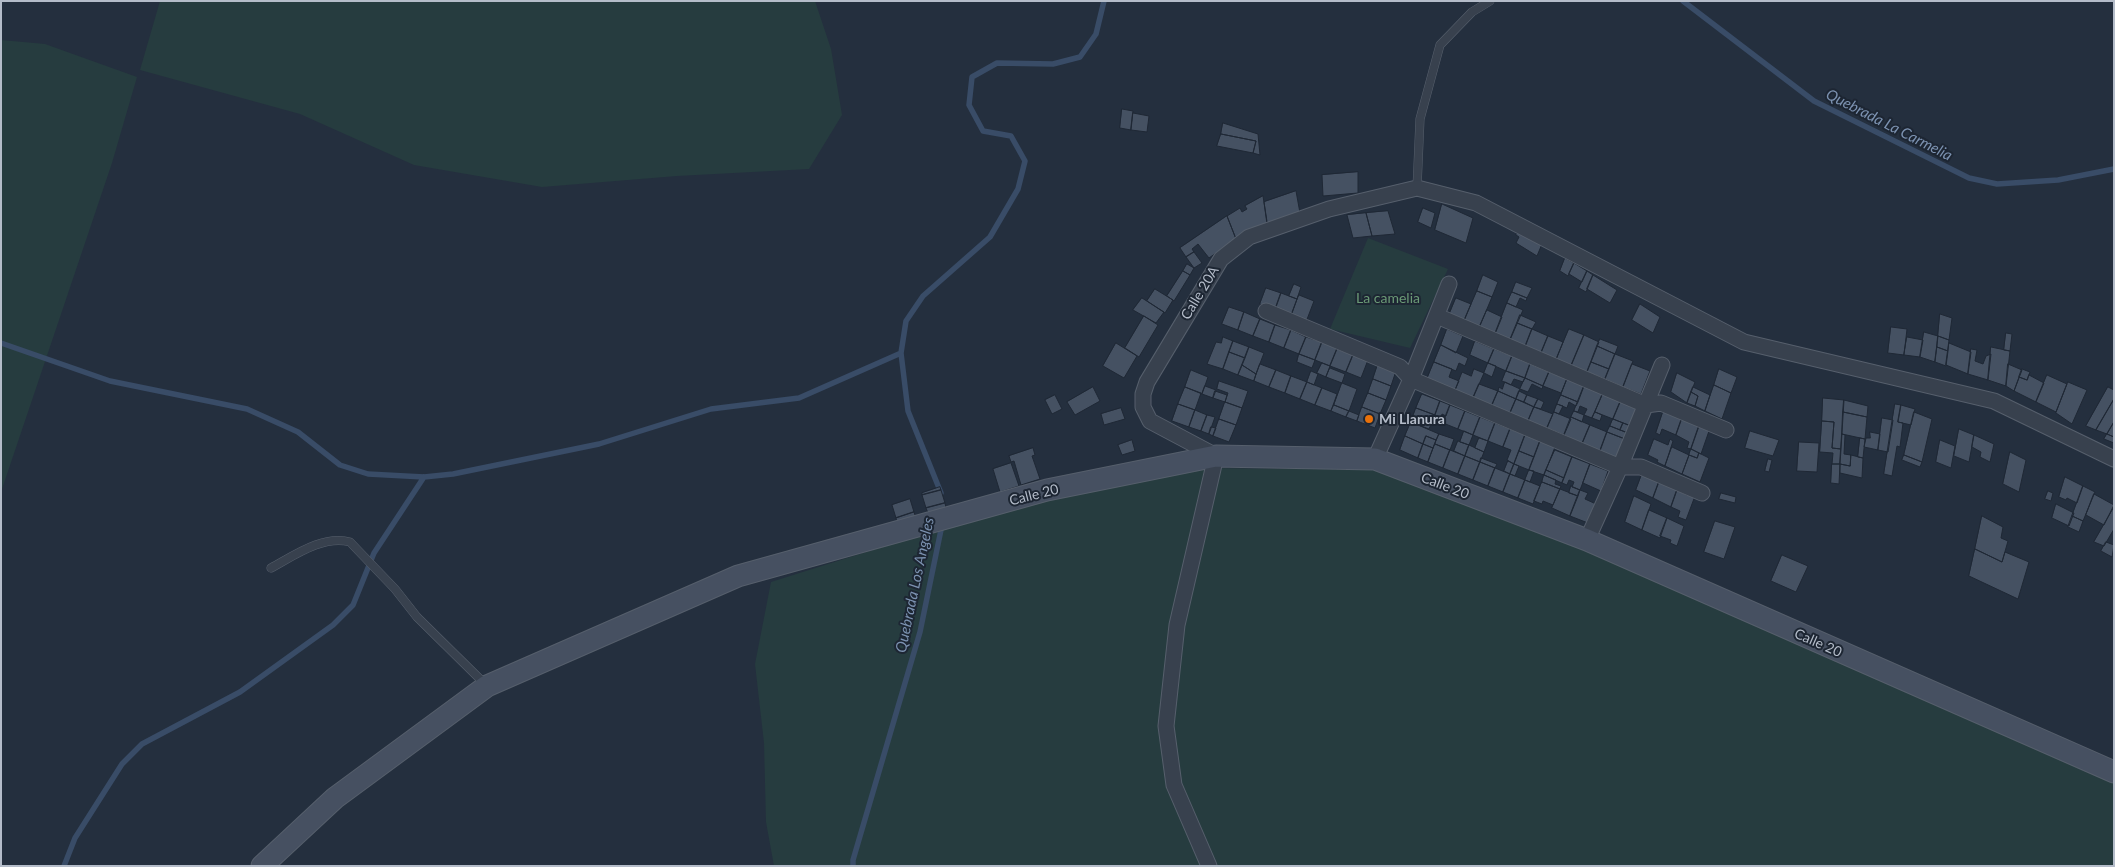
<!DOCTYPE html>
<html>
<head>
<meta charset="utf-8">
<style>
	body { margin:0 }
	#map { position:relative; width:2115px; height:867px; overflow:hidden; background:#242f3e; font-family:Lato,sans-serif }
	canvas { display:block }
	.frame { position:absolute; inset:0; border:2px solid #b4bcc9; pointer-events:none }
</style>
</head>
<body>
<div id="map">
<canvas width="2115" height="867"></canvas>
<div class="frame"></div>
</div>
<script>
const context = document.querySelector('canvas').getContext('2d');
context.lineJoin = 'round';
function paint(path, color) { context.fillStyle = color; context.fill(path, 'evenodd'); }
function stroke(path, color, width, dash) { context.strokeStyle = color; context.lineWidth = width; context.lineCap = dash ? 'butt' : 'round'; context.setLineDash(dash || []); context.stroke(path); }
function drawText(font, color, halo, rows, align = 'center') {
  context.font = font + ' Lato,sans-serif'; context.lineWidth = 4; context.setLineDash([]); context.textBaseline = 'middle'; context.strokeStyle = halo; context.fillStyle = color; for (const [text, x, y, turn = 0] of rows) {
    context.save(); context.translate(x, y); context.rotate((+turn || 0) * Math.PI / 180); context.textAlign = isNaN(turn) ? turn : align; if (halo) context.strokeText(text, 0, 0); context.fillText(text, 0, 0); context.restore();
  }
}
const green = new Path2D(`
	M160,1H815L831,49L842,115L809,169L677,176L542,187L414,165L300,114L140,70Z
	M1,40L45,44L137,77L112,163L1,492Z
	M1368,238L1448,269L1410,348L1330,329Z
	M1199,468L1408,470L2114,771V866H774L766,822L764,743L755,664L771,582L1028,501Z`);
const stream = new Path2D(`
	M1683,1L1814,101L1969,178L1997,184L2058,180L2114,169
	M1,343L110,381L247,409L298,432L340,465L368,474L424,477L453,474L599,444L711,409L799,398L901,353
	M941,493L908,411L901,353L906,321L923,296L990,237L1018,189L1025,161L1011,136L983,131L969,105L972,77L997,63L1053,64L1080,57L1096,34L1104,1
	M64,866L75,838L122,764L142,744L240,692L333,625L353,605L374,553L424,477
	M853,866V860L920,632L942,525`);
const building = new Path2D(`
	M1122,109L1133,111L1131,130L1120,128Z
	M1133,113L1149,116L1147,132L1131,130Z
	M1223,123L1258,134L1260,155L1253,153L1256,141L1221,134Z
	M1221,134L1256,141L1253,153L1217,146Z
	M1358,172V193L1323,196L1322,175Z
	M1296,191L1300,213L1267,224L1264,202Z
	M1263,196L1268,228L1236,239L1227,216L1240,208L1242,212L1247,209L1245,206Z
	M1442,204L1473,218L1466,243L1435,230Z
	M1423,208L1435,213L1431,228L1418,222Z
	M1388,211L1395,234L1372,236L1366,213Z
	M1366,213L1372,236L1353,238L1347,215Z
	M1227,216L1236,239L1209,258L1198,244L1192,249L1194,252L1186,257L1180,248Z
	M1519,229L1542,244L1537,256L1516,243L1519,237L1516,235Z
	M1194,252L1202,263L1194,268L1186,257Z
	M1565,258L1574,263L1568,276L1560,271Z
	M1574,263L1587,271L1582,282L1569,274Z
	M1187,264L1194,268L1190,275L1183,271Z
	M1183,271L1190,275L1174,301L1167,296Z
	M1587,271L1593,275L1586,292L1579,288Z
	M1483,275L1498,282L1492,297L1477,291Z
	M1593,275L1617,290L1610,303L1587,289Z
	M1516,282L1532,288L1527,298L1512,292Z
	M1294,284L1301,287L1297,299L1289,296Z
	M1266,288L1281,293L1275,310L1260,304Z
	M1155,289L1173,300L1165,313L1147,301Z
	M1477,291L1492,297L1479,328L1464,321Z
	M1512,292L1527,298L1526,301L1520,298L1516,307L1507,303Z
	M1281,293L1297,299L1291,316L1275,310Z
	M1299,295L1314,301L1306,322L1291,316Z
	M1142,298L1164,312L1156,323L1133,310Z
	M1456,298L1471,304L1464,321L1449,315Z
	M1507,303L1523,310L1510,340L1495,334Z
	M1640,304L1660,317L1653,333L1632,320Z
	M1229,307L1244,312L1238,330L1222,324Z
	M1487,310L1502,317L1495,334L1479,328Z
	M1244,312L1260,319L1253,336L1238,330Z
	M1940,314L1952,318L1949,340L1938,336Z
	M1520,315L1536,322L1532,329L1517,323Z
	M1144,316L1158,325L1139,357L1125,348Z
	M1260,319L1275,325L1269,342L1253,336Z
	M1517,323L1532,329L1525,347L1510,340Z
	M1275,325L1291,330L1284,348L1269,342Z
	M1891,327L1907,329L1904,355L1888,353Z
	M1447,329L1463,336L1456,353L1441,345Z
	M1532,329L1548,336L1541,353L1525,347Z
	M1569,329L1584,335L1571,366L1556,360Z
	M1291,330L1306,337L1299,354L1284,348Z
	M1924,332L1938,336L1935,362L1920,357Z
	M2006,333L2012,334L2010,351L2004,350Z
	M1584,335L1599,342L1587,372L1571,366Z
	M1548,336L1563,342L1556,360L1541,353Z
	M1938,336L1949,340L1948,351L1937,347Z
	M1223,337L1233,341L1223,369L1207,364L1216,342L1221,343Z
	M1306,337L1322,342L1315,360L1299,354Z
	M1907,337L1923,340L1920,357L1904,355Z
	M1600,339L1618,346L1615,354L1597,346Z
	M1233,341L1249,347L1245,358L1229,352Z
	M1475,341L1494,349L1488,363L1470,355Z
	M1322,342L1337,349L1330,366L1315,360Z
	M1116,343L1137,356L1124,378L1103,366Z
	M1949,343L1971,352L1968,374L1946,365Z
	M1441,345L1468,358L1465,366L1459,363L1456,371L1434,362Z
	M1597,346L1615,354L1609,369L1591,362Z
	M1249,347L1264,353L1256,374L1242,365Z
	M1937,347L1948,351L1946,366L1935,362Z
	M1991,347L2010,351L2006,386L1988,380Z
	M1337,349L1353,355L1346,372L1330,366Z
	M1494,349L1512,356L1506,371L1488,363Z
	M1971,349L1977,350L1975,361L1983,364L1986,356L1991,354L1988,380L1968,374Z
	M1229,352L1245,358L1238,375L1223,369Z
	M1299,354L1315,360L1312,368L1297,362Z
	M1615,354L1633,361L1623,387L1605,379Z
	M1353,355L1368,360L1361,378L1346,372Z
	M1512,356L1530,364L1525,378L1506,371Z
	M1434,362L1452,369L1449,377L1459,381L1455,390L1427,379Z
	M1591,362L1609,369L1605,379L1587,372Z
	M1322,363L1330,366L1326,377L1317,373Z
	M1488,363L1496,366L1492,377L1484,373Z
	M1260,364L1276,370L1269,387L1254,381Z
	M1378,364L1396,371L1391,386L1373,379Z
	M1530,364L1549,372L1543,386L1525,378Z
	M1632,364L1650,371L1641,394L1623,387Z
	M2008,364L2022,370L2014,391L2006,386Z
	M1242,365L1256,374L1254,381L1238,375Z
	M1330,368L1345,374L1342,383L1326,377Z
	M1474,369L1484,373L1473,398L1455,390L1462,372L1471,376Z
	M1719,369L1737,377L1731,393L1714,385Z
	M2022,369L2030,372L2027,380L2019,377Z
	M1191,370L1208,377L1202,394L1185,387Z
	M1276,370L1291,376L1285,393L1269,387Z
	M1311,371L1318,374L1314,385L1307,382Z
	M1506,371L1525,378L1523,382L1514,379L1511,385L1502,381Z
	M1549,372L1567,379L1561,393L1543,386Z
	M1677,373L1695,382L1687,403L1671,392Z
	M2029,375L2044,383L2036,402L2014,391L2019,377L2027,380Z
	M2047,375L2067,384L2056,412L2036,402Z
	M1291,376L1307,382L1300,399L1285,393Z
	M1525,378L1543,386L1542,389L1532,384L1528,392L1520,389Z
	M1373,379L1391,386L1386,400L1368,393Z
	M1567,379L1584,386L1578,402L1561,395Z
	M1219,381L1248,391L1242,408L1225,402L1228,393L1217,389Z
	M1307,382L1322,388L1315,405L1300,399Z
	M1505,382L1520,389L1516,399L1498,391L1499,387L1502,389Z
	M2068,382L2087,390L2072,424L2056,413Z
	M1342,383L1357,389L1349,411L1334,405Z
	M1479,384L1498,391L1492,405L1473,398Z
	M1714,385L1731,393L1722,419L1705,411Z
	M1205,386L1216,390L1213,398L1202,394Z
	M1584,386L1603,393L1592,418L1584,415L1587,409L1580,406L1578,412L1574,411Z
	M1093,387L1100,401L1075,415L1067,402Z
	M1185,387L1201,393L1195,410L1178,404Z
	M1693,387L1710,395L1705,411L1695,406L1698,396L1691,392Z
	M2108,387L2114,390V399L2096,430L2086,426Z
	M1322,388L1337,394L1331,411L1315,405Z
	M1215,391L1227,395L1225,402L1213,398Z
	M1498,391L1516,399L1510,413L1492,405Z
	M1519,391L1527,395L1524,402L1516,399Z
	M1691,392L1698,396L1695,406L1687,403Z
	M1368,393L1386,400L1380,414L1362,407Z
	M1603,393L1621,400L1613,419L1595,412Z
	M1422,394L1440,401L1435,415L1416,408Z
	M1055,395L1062,409L1052,414L1045,400Z
	M1527,395L1538,399L1534,407L1524,402Z
	M1561,395L1578,402L1576,406L1569,402L1567,408L1557,404Z
	M1823,398L1844,400L1841,449L1832,448L1834,422L1822,421Z
	M1516,399L1534,407L1528,421L1510,413Z
	M1538,399L1544,402L1541,409L1534,407Z
	M2114,399V422L2107,434L2096,430Z
	M1621,400L1639,407L1631,426L1613,419Z
	M1844,400L1868,406L1867,417L1843,412Z
	M1440,401L1450,405L1446,416L1442,414L1441,418L1435,415Z
	M1225,402L1242,408L1236,425L1219,419Z
	M1178,404L1195,410L1189,427L1172,421Z
	M1557,404L1563,406L1559,414L1554,412Z
	M1895,404L1901,405L1898,422L1903,423L1900,447L1897,446L1892,476L1884,474Z
	M1334,405L1349,411L1346,417L1331,411Z
	M1450,405L1465,411L1458,429L1443,423Z
	M1901,405L1915,409L1911,425L1898,422Z
	M1362,407L1380,414L1375,428L1357,421Z
	M1534,407L1553,414L1547,428L1528,421Z
	M1121,408L1125,419L1104,425L1101,414Z
	M1416,408L1435,415L1429,429L1411,422Z
	M1664,409L1683,415L1676,435L1662,429L1660,435L1656,433Z
	M1195,410L1207,415L1201,431L1189,427Z
	M1349,411L1359,415L1357,421L1346,417Z
	M1465,411L1480,417L1473,435L1458,429Z
	M1574,411L1584,415L1582,422L1571,417Z
	M1554,412L1571,419L1564,435L1547,428Z
	M1595,412L1602,415L1600,421L1592,418Z
	M1843,412L1867,417L1865,439L1842,434Z
	M1914,412L1932,419L1922,462L1904,455Z
	M1207,415L1215,417L1209,434L1201,431Z
	M1683,415L1699,426L1691,449L1687,448L1689,442L1676,435Z
	M1480,417L1495,423L1488,441L1473,435Z
	M1571,417L1590,425L1582,444L1564,435Z
	M1882,418L1893,420L1888,452L1878,450Z
	M1219,419L1236,425L1229,442L1213,436Z
	M1613,419L1623,423L1620,430L1610,426Z
	M1822,421L1834,422L1832,448L1841,449L1840,464H1832L1833,453L1820,452Z
	M1411,422L1439,434L1436,440L1426,436L1423,444L1405,436Z
	M2114,422V437L2107,434Z
	M1495,423L1510,429L1503,447L1488,441Z
	M1623,423L1631,426L1628,433L1620,430Z
	M1590,425L1607,432L1600,451L1582,444Z
	M1610,426L1628,433L1625,439L1607,432Z
	M1699,426L1709,431L1701,454L1691,449Z
	M1211,427L1216,428L1213,436L1209,434Z
	M1510,429L1525,435L1514,464L1507,460L1511,450L1503,447Z
	M1959,429L1974,435L1969,462L1954,456Z
	M1464,431L1473,435L1469,445L1460,442Z
	M1750,431L1779,440L1773,456L1745,448Z
	M1607,432L1625,439L1617,458L1600,451Z
	M1870,432L1880,434L1878,450L1864,447L1866,438H1870Z
	M1439,434L1454,439L1450,450L1435,444Z
	M1842,434L1845,435L1844,454L1851,455L1850,466L1840,464Z
	M2107,434L2114,437V443L2104,439Z
	M1525,435L1540,441L1534,457L1519,451Z
	M1974,435L1994,444L1990,462L1980,457L1981,452L1972,447Z
	M1405,436L1423,444L1418,458L1400,450Z
	M1426,436L1436,440L1433,448L1423,444Z
	M1479,438L1488,441L1484,452L1475,448Z
	M1860,438L1865,439L1863,458L1858,457Z
	M1654,439L1668,445L1670,439L1673,441L1665,466L1657,462L1658,460L1648,455Z
	M1132,440L1135,451L1122,455L1118,445Z
	M1940,440L1955,446L1951,468L1936,462Z
	M1458,441L1469,445L1465,456L1454,451Z
	M1540,441L1555,447L1544,475L1529,470Z
	M1799,442L1819,443L1817,472L1797,471Z
	M1423,444L1433,448L1428,462L1418,458Z
	M1435,444L1450,450L1443,468L1428,462Z
	M1469,445L1484,452L1480,462L1465,456Z
	M1672,447L1689,455L1682,474L1665,466Z
	M1033,448L1035,455L1032,456L1040,479L1021,485L1014,461L1011,462L1009,456Z
	M1691,449L1699,453L1697,458L1689,455Z
	M1450,450L1465,456L1458,474L1443,468Z
	M1555,450L1572,457L1564,478L1546,470Z
	M1519,451L1534,457L1529,470L1514,464Z
	M2010,452L2026,460L2019,492L2003,484Z
	M1699,453L1709,458L1700,482L1682,474L1689,455L1697,458Z
	M1851,455L1863,458L1862,478L1840,473V464L1850,466Z
	M1904,455L1922,462L1920,467L1902,460Z
	M1465,456L1480,462L1473,480L1458,474Z
	M1572,457L1590,464L1580,490L1572,487L1574,482L1569,480L1567,485L1562,483Z
	M1481,458L1497,464L1495,468L1480,462Z
	M1768,459L1772,460L1769,472L1765,471Z
	M1508,461L1514,464L1510,474L1504,471Z
	M1480,462L1495,468L1488,486L1473,480Z
	M1011,463L1019,486L1000,492L993,469Z
	M1514,464L1519,466L1515,476L1510,474Z
	M1590,464L1608,471L1601,491L1583,483Z
	M1832,464H1840L1839,484L1831,483Z
	M1495,468L1510,474L1503,492L1488,486Z
	M1529,470L1534,471L1530,482L1525,480Z
	M1546,470L1564,478L1562,483L1544,475Z
	M1510,474L1525,480L1518,498L1503,492Z
	M1642,474L1660,479L1653,498L1636,490Z
	M1544,475L1556,480L1555,484L1561,486L1560,489L1542,482Z
	M2065,477L2083,486L2077,503L2067,498L2066,500L2059,497Z
	M1660,479L1677,490L1671,507L1653,498Z
	M1525,480L1540,486L1533,504L1518,498Z
	M1542,482L1560,489L1553,505L1543,501L1542,504L1534,501Z
	M1571,486L1580,490L1578,496L1569,493Z
	M2083,486L2095,492L2083,521L2072,516Z
	M940,487L941,490L922,495V493Z
	M1560,489L1578,496L1570,516L1552,508Z
	M941,490L945,503L926,508L922,495Z
	M1580,490L1588,493L1585,499L1596,504L1588,523L1570,516Z
	M1677,490L1687,495V492L1695,496L1686,520L1678,517L1680,511L1671,507Z
	M2048,491L2053,493L2051,501L2045,499Z
	M1721,493L1736,497L1735,503L1719,499Z
	M2094,494L2114,505L2104,525L2086,515Z
	M1634,496L1651,504L1642,530L1625,522Z
	M910,499L914,512L896,518L892,505Z
	M945,503L946,508L928,513L926,508Z
	M2056,504L2074,513L2069,526L2052,518Z
	M2114,507V529L2104,546L2094,542Z
	M1649,510L1667,518L1660,538L1642,530Z
	M914,512L916,518L897,523L896,518Z
	M1982,516L2003,527L2001,538L2008,541L2002,562L1975,549Z
	M2072,516L2083,521L2079,532L2068,527Z
	M1667,518L1684,526L1677,546L1670,543L1671,540L1660,536Z
	M1715,521L1735,527L1724,559L1704,552Z
	M2106,542L2114,545L2112,557L2101,551Z
	M1975,549L2002,562L2005,552L2029,562L2018,599L1969,576Z
	M1782,555L1808,566L1796,592L1771,581Z`);
const lane = new Path2D(`
	M1417,188L1420,119L1440,45L1472,12L1490,1
	M271,568C295,555 323,535 350,542L395,589L417,617L485,684`);
const street = new Path2D(`
	M1266,311L1400,367L1411,379L1620,467H1641L1702,493
	M1437,316L1646,405L1661,403L1726,430
	M1375,459L1411,379L1449,284
	M1587,540L1620,467L1662,365
	M1209,866L1174,785L1166,726L1177,625L1216,456L1150,421L1143,407V394L1147,382L1221,259L1249,237L1329,209L1417,188L1476,203L1744,342L1994,401L2114,459`);
const secondary = new Path2D(`
	M262,866L335,798L487,686L738,576L1047,490L1216,456L1375,459L1587,540L2114,772`);
const markers = [
	[1369,419,5,"#e8710a"]
];
const streetNames = [
	["Calle 20A",1200,293,-59],
	["Calle 20",1445,486,21],
	["Calle 20",1034,495,-14],
	["Calle 20",1818,643,24]
];
const parkNames = [
	["La camelia",1388,298]
];
const poiNames = [
	["Mi Llanura",1379,419]
];
const waterNames = [
	["Quebrada La Carmelia",1889,125,27],
	["Quebrada Los Angeles",915,585,-78]
];
paint(green, '#263c3f');
stroke(stream, '#394c67', 5.5);
paint(building, '#455162');
stroke(building, '#1f2835', 1);
stroke(lane, '#565f6c', 9);
stroke(street, '#565f6c', 17);
stroke(secondary, '#565f6c', 23);
stroke(lane, '#38414e', 8);
stroke(street, '#38414e', 15);
stroke(secondary, '#465061', 21);
for (const [x, y, r, color] of markers) { const dot = new Path2D(); dot.arc(x, y, r, 0, 2 * Math.PI); context.fillStyle = color; context.fill(dot); stroke(dot, '#1d2633', 2); }
drawText('14px', '#b4bcc9', '#1d2633', streetNames);
drawText('14px', '#6b9a76', '#1d2633', parkNames);
drawText('bold 14px', '#b4bcc9', '#1d2633', poiNames, 'left');
drawText('italic 15px', '#7c92b1', '#1d2633', waterNames);
</script>
</body>
</html>
